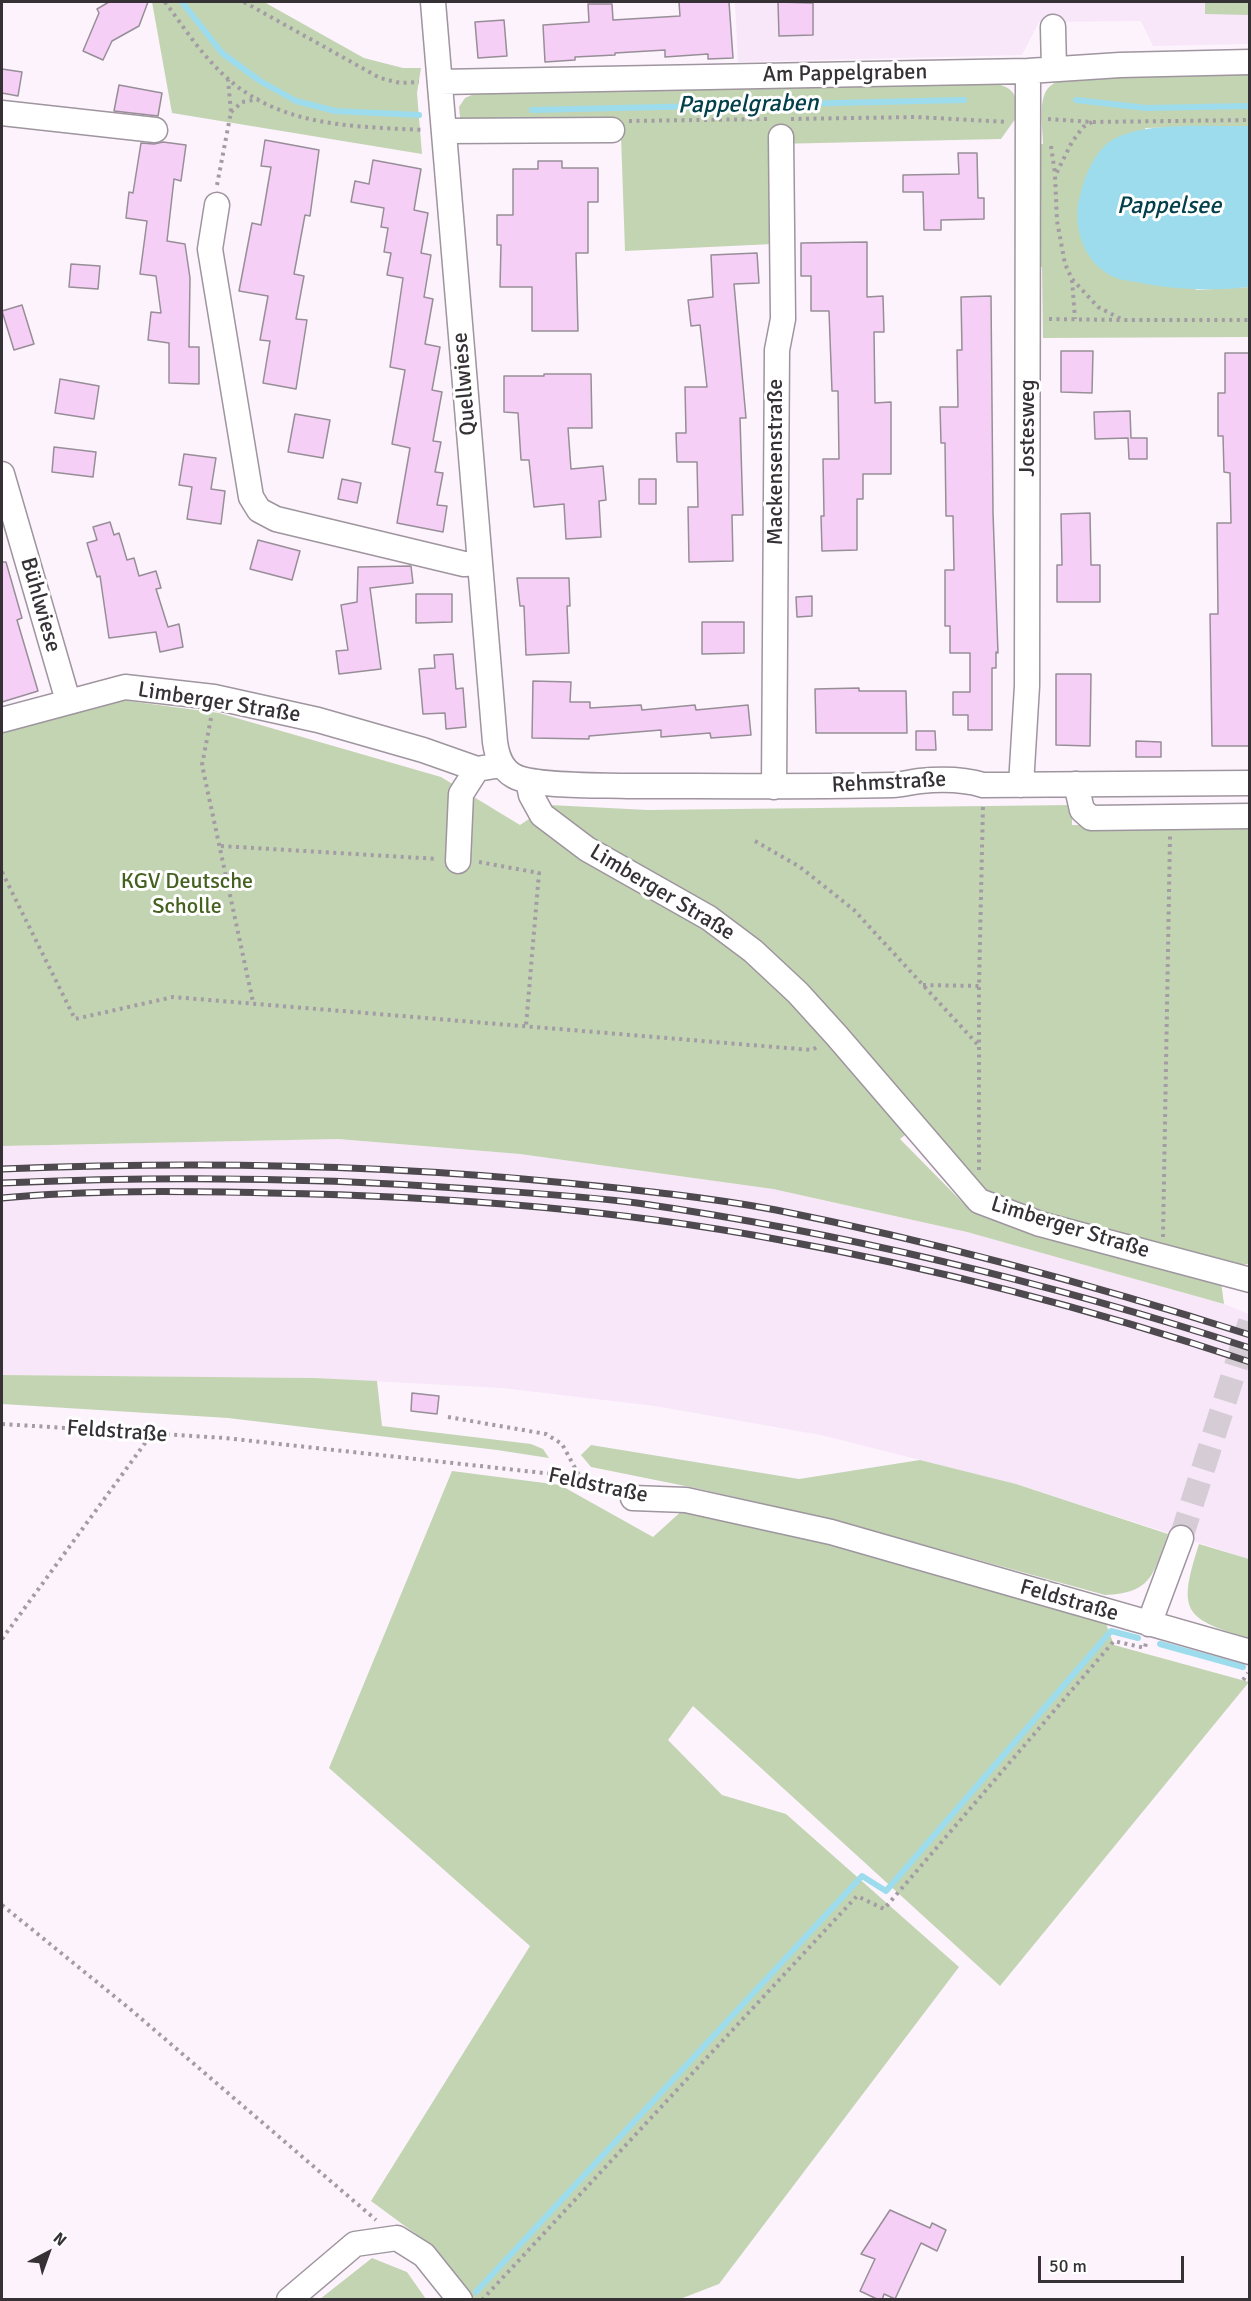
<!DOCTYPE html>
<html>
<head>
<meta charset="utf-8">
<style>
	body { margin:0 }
	#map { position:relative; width:1251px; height:2301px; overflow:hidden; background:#fdf3fd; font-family:Signika,sans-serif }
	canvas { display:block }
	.frame { position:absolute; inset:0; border:3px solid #353135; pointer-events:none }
	.north { position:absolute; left:18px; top:2223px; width:60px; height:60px; -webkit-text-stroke:4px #fff; paint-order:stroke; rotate:41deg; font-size:16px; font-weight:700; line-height:24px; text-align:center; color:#353135 }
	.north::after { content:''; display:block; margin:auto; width:21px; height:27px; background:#353135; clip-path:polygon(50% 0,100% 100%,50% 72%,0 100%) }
	.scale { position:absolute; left:1038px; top:2256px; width:146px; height:27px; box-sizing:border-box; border:3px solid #353135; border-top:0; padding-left:8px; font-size:18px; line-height:21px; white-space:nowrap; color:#353135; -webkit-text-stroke:4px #fff; paint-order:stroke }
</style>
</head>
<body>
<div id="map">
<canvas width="1251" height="2301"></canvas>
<div class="frame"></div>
<div class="north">N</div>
<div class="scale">50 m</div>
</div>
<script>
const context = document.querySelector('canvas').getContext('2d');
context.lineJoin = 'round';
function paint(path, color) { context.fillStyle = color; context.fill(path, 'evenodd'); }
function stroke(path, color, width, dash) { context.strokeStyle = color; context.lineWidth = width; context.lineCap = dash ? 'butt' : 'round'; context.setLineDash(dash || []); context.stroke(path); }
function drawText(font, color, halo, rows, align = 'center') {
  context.font = font + ' Signika,sans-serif'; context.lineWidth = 6; context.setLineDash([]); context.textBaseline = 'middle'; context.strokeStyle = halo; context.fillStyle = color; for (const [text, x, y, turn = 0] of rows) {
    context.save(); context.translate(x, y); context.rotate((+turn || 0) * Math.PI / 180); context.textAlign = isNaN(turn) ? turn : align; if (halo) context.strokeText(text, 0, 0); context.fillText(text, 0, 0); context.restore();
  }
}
const built = new Path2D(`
	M735,2H1249V44L1153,46L1141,21L1039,22L1022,55L738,62Z
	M338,1139L520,1154L773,1189L967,1232L1224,1304L1249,1314V1559L1016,1484L821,1435L655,1406L502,1388L315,1378L2,1375V1146Z`);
const green = new Path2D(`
	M152,2H264L364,58L403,68H421L417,93L422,154L172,113Z
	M1205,2H1249V15L1205,14Z
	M1249,71V126L1145,128L1196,290L1249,287V337L1043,338L1042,267L1036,266V144H1043C1043,125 1035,89 1057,82L1059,75Z
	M997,79L998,84C1017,90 1016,97 1018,115L1001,139L774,144L773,244L625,251L621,136L461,126L459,107L465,98L474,94L476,89Z
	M121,700L219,713L441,777L520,825L550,805L648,810L1072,805V825L1249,826V1264L1236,1265L1040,1216L984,1195L921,1122L900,1139L970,1210L1221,1282L1224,1304L967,1232L773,1189L520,1154L338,1139L2,1146V733Z
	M2,1375L315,1378L377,1381L382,1426L531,1444L543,1449L549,1458L497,1450L228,1418L2,1404Z
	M591,1445L799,1479L920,1460L1016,1484L1168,1534C1153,1574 1153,1593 1105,1595L837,1521L700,1489L591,1467L581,1455Z
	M452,1471L560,1485L653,1537L685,1508L830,1540L1105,1621L1114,1645L1249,1682L1000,1986L693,1706L668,1740L722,1795L786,1814L959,1967L719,2284L680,2299H472L428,2243L371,2201L530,1946L329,1768Z
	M1199,1544L1249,1559V1638C1182,1619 1178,1610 1199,1544Z
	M372,2258L407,2272L426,2299H320Z`);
const water = new Path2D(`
	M1249,126V287C1212,291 1173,290 1136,282C1129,281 1120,280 1114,277C1082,263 1071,223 1081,192C1086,173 1096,149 1114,139C1148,121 1211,127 1249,126Z`);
const stream = new Path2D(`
	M182,2L222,53L260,81L296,101L335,111L419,115
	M1076,100L1146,108L1250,106
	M532,110L964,100
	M1160,1644L1243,1667
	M476,2292L862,1876L886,1891L1111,1631L1138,1638`);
const building = new Path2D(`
	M109,2H148L139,26L112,41L103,60L83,51L99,13L97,9Z
	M679,2H729L733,58L708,59V54L665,57V50L615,53V55L575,57V60L545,62L543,25L589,22L588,4H612L613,20L680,16Z
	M778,2L813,3V35L779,36Z
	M504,20L507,56L478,58L475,22Z
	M2,69L22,72L18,96L2,93Z
	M119,85L162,93L158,116L114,111Z
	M265,140L319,150L310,216L305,215L294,274L304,276L296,319L307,320L296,389L263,383L270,341L260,340L268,296L239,291L252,223L261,225L271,167L261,166Z
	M163,142L186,145L181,181L174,179L167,241L185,244L190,278L189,347H199V384L169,383V343L148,340L151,312L161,313L156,276L140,274L147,221L126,218L129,192L133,193L141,143L154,144Z
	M958,153H977L978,198H984V219L941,220V230H924L923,192H903V175L959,174Z
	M373,160L421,169L414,210L428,213L421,253L431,255L424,297L433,299L425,344L440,347L432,390L442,392L433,441L441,442L435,472L443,473L437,505L447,506L443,532L397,523L410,448L392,444L405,370L390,367L403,278L387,275L391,253L384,252L388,228L381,227L384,208L351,202L355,181L369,184Z
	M538,161H562V168H598V202H588V253H576L578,331H532V287H500L501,245H497V215H513V169H538Z
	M867,242V297L883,296L884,332H874L875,403L891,402V474H863V499H857V550L822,551L821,516H824L823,459H839L838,391H832L829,311H811V276H801V243Z
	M757,253L759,283L734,284L746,418H740L743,515H732L733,561L689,562L688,507H698L697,462H677L676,433H686L685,387H707L700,325L691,326L688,300L713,297L711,255Z
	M71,264L100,266L98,289L69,287Z
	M991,296L993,513L998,653L996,652V668H992V730H968V715H953V692H970V653H950V626H945V570H954L953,516H946L945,443H941L940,407H958L957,350H962L961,297Z
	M22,305L34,344L14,350L2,311Z
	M1061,351H1093L1092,393L1061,392Z
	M1225,353H1250V746H1212L1210,614H1218L1217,523H1231L1230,473L1224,472L1223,436H1218V393H1225Z
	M544,374H591L592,428H568L571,469L603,466L606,500L599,501L601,537L566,539L564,504L534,507L529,460H521L518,413L504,412V376H544Z
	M60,379L99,386L94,419L55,413Z
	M1130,411L1131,438H1147V459H1129L1128,438L1095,439L1094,412Z
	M295,414L330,420L323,458L288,452Z
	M54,447L96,452L93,477L52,472Z
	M184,454L216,458L211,489L225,491L221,524L187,519L192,487L179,485Z
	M342,479L361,483L357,503L338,499Z
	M639,479H656V504H639Z
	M1090,513L1091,565H1100V602H1057V565H1062L1061,514Z
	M110,522L114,535L119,533L127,560L134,558L139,576L156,571L161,588L156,589L168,627L179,624L183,647L160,652L156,632L109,638L100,576L97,577L87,543L97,540L93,527Z
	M258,540L300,551L292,580L250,569Z
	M2,562H6L22,618L17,620L38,691L2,702Z
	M411,566L413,583L370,588L381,669L339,674L336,651L348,650L341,605L357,602L358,567Z
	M517,578H569L570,606H567L569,653L526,655L524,606H520Z
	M416,594H452V622L416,623Z
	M812,596V616L797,617L796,597Z
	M702,622H744V653L702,654Z
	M453,654L456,689L463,688L466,727L446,729L445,713L423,714L419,669L435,668L434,655Z
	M1056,674H1091L1090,746L1056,745Z
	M533,681L571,682L570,702H590V708L641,705L642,710L695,705L696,710L748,705L751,735L711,738L710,733L661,737V730L589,736V739L532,738Z
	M859,688V691H906L907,733H816L815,689Z
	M916,731H935L936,750H916Z
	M1136,741L1161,742V757H1136Z
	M412,1393L439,1396L437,1414L411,1411Z
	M890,2210L930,2228L932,2223L946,2230L937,2251L921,2243L895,2299L884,2294L882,2300H879L860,2291L875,2259L861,2254Z`);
const minorTunnel = new Path2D(`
	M1181,1538L1250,1322`);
const path = new Path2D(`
	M165,2C180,22 195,45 212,63C269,127 345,126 423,130
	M244,2L380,78L400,83L419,82
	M231,112L242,102L259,99
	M791,119L916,117L1008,122
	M1048,119L1092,122L1250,120
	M629,121L768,119
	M1092,122L1083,127L1072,142L1055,176L1057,221L1065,264L1072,279L1098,307L1123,320H1250
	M1051,146L1055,174
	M217,185L231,112L228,80
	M1072,280L1075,319
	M1049,319L1122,320
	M211,718L202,765L253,1002
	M755,841L800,867L854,910L979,1046
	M221,846L438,859
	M479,862L539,873L526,1026
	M2,872L75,1019L173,997L811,1050L818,1047
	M923,985L979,986
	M979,1170V986L983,805
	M1163,1237L1170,836
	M448,1417L546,1434L562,1444L580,1477
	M2,1424L225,1438L580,1477L614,1490
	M2,1639L151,1435
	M1243,1680L1248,1673
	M2,1905L130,2009L376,2220
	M482,2300L857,1896L884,1909L1114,1641L1145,1648L1146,1642`);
const minor = new Path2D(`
	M433,2L495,742C497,756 501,769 514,776C534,787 603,785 628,786C716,786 804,787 893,785C902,785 911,782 920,781C941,779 963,779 983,785L1250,783
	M1053,27L1054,69
	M440,82L1028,71L1120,65L1250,62
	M2,113L155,130
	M445,131L612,130
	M217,205L210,249L251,497L259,510L276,519L464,564L480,563
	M2,474L68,701
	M2,720L125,687L214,697L318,720L423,750L477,769L501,765
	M528,781L531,795L542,815L587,849L709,918L753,951L798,993L837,1036L979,1201L1040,1224L1250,1280
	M1076,784L1082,810L1091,818L1250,816
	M1021,785L1027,686L1028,71
	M774,787L777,350L783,319L781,137
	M458,861L461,794L477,769
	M633,1498L686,1500L831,1532L1250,1652
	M1149,1624L1181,1538
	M289,2300L355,2244L397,2238L424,2255L460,2300`);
const rail = new Path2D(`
	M2,1169C191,1161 379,1164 567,1183C637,1190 707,1197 776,1210C936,1242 1094,1285 1250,1335
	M2,1183C159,1176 315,1177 472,1189C527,1193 583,1196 637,1203C845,1233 1050,1283 1250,1348
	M2,1198C90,1190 180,1191 269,1193C438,1196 609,1208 775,1239C936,1268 1095,1310 1250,1362`);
const streetNames = [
	["Am Pappelgraben",845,74,-1],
	["Quellwiese",465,384,-95],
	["Jostesweg",1028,428,-90],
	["Mackensenstraße",776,462,-90],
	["Bühlwiese",40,605,74],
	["Limberger Straße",219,703,9],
	["Rehmstraße",889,783,-3],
	["Limberger Straße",662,893,31],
	["Limberger Straße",1070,1228,17],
	["Feldstraße",117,1432,4],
	["Feldstraße",598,1486,12],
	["Feldstraße",1069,1601,16]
];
const parkNames = [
	["KGV Deutsche",187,882],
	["Scholle",187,907]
];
const waterNames = [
	["Pappelgraben",748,105,-1],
	["Pappelsee",1169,207]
];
paint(built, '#f7e7f8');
paint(green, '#c3d4b3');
paint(water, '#9ddcec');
stroke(stream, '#9ddcec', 6);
paint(building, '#f6cff7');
stroke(building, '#978e97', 1.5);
stroke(minorTunnel, '#d5ccd5', 24, [24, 12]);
stroke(minor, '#9e959e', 27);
stroke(path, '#a49ca4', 4, [3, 4.5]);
stroke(minor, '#fff', 24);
stroke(rail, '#4e494e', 7);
stroke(rail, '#fff', 4.5, [14]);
drawText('22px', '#353135', '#fff', streetNames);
drawText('22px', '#456120', '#fff', parkNames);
drawText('italic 24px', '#03404b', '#fff', waterNames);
</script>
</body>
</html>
